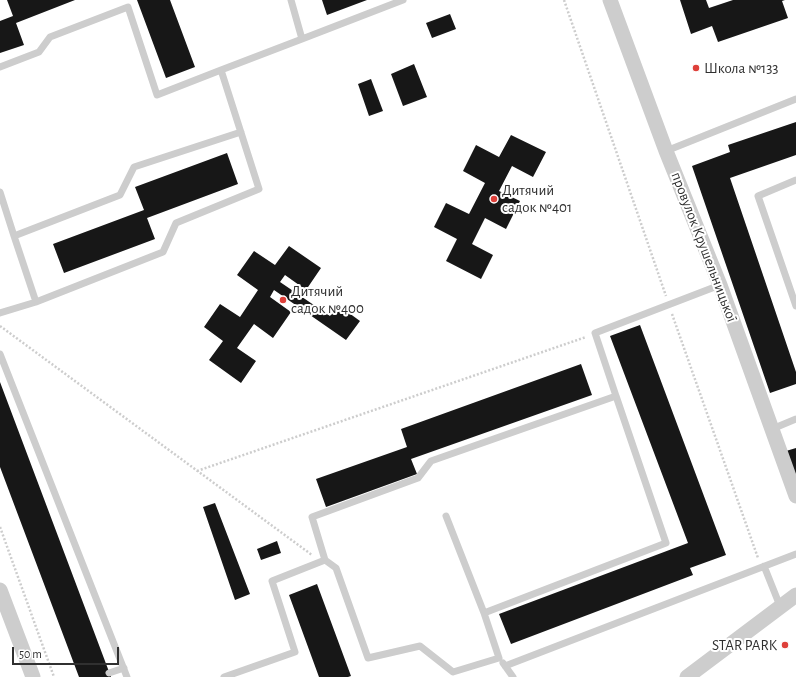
<!DOCTYPE html>
<html>
<head>
<meta charset="utf-8">
<style>
	body { margin:0 }
	#map { position:relative; width:796px; height:677px; overflow:hidden; background:#fff; font-family:"Alegreya Sans",sans-serif }
	canvas { display:block }
	.scale { position:absolute; left:12px; top:647px; width:107px; height:18px; box-sizing:border-box; border:2px solid #303030; border-top:0; padding-left:5px; font-size:12px; line-height:14px; white-space:nowrap; color:#303030; -webkit-text-stroke:3px #fff; paint-order:stroke }
</style>
</head>
<body>
<div id="map">
<canvas width="796" height="677"></canvas>
<div class="scale">50 m</div>
</div>
<script>
const context = document.querySelector('canvas').getContext('2d');
context.lineJoin = 'round';
function paint(path, color) { context.fillStyle = color; context.fill(path, 'evenodd'); }
function stroke(path, color, width, dash) { context.strokeStyle = color; context.lineWidth = width; context.lineCap = dash ? 'butt' : 'round'; context.setLineDash(dash || []); context.stroke(path); }
function drawText(font, color, halo, rows, align = 'center') {
  context.font = font + ' "Alegreya Sans",sans-serif'; context.lineWidth = 4; context.setLineDash([]); context.textBaseline = 'middle'; context.strokeStyle = halo; context.fillStyle = color; for (const [text, x, y, turn = 0] of rows) {
    context.save(); context.translate(x, y); context.rotate((+turn || 0) * Math.PI / 180); context.textAlign = isNaN(turn) ? turn : align; if (halo) context.strokeText(text, 0, 0); context.fillText(text, 0, 0); context.restore();
  }
}
const building = new Path2D(`
	M7,0H75L16,23L24,45L0,53V21L13,16Z
	M137,0H170L195,67L166,78Z
	M322,0H367L327,15Z
	M680,0H706L709,8L733,0H785L782,1L788,18L718,42L712,26L691,34Z
	M450,14L456,29L432,38L426,23Z
	M414,64L427,97L403,106L391,74Z
	M371,79L383,111L369,116L358,84Z
	M796,122V155L730,178L796,372V384L770,393L692,166L730,152L728,145Z
	M511,135L546,152L533,177L512,166L499,191L520,201L506,229L485,218L472,244L493,255L481,279L446,261L457,239L434,227L446,203L469,214L485,183L463,171L476,145L499,157Z
	M227,153L238,184L147,218L155,239L64,273L53,244L144,210L135,187Z
	M289,246L321,268L306,290L285,275L280,282L330,316L338,305L360,321L346,340L274,290L270,297L291,312L273,338L254,324L237,348L256,361L241,383L209,360L223,341L204,327L220,304L240,317L258,290L237,275L254,251L275,265Z
	M640,325L726,555L690,568L693,575L511,644L499,614L688,543L610,336Z
	M581,364L592,395L411,459L417,474L326,507L316,479L407,447L401,429Z
	M0,382L111,677H79L0,467Z
	M796,448V481L786,451Z
	M215,503L250,594L235,600L203,507Z
	M277,541L281,553L261,560L257,549Z
	M317,584L351,676L348,677H319L289,595Z`);
const path = new Path2D(`
	M564,0L666,296
	M672,314L758,558
	M0,326L312,555
	M197,471L586,337
	M0,527L54,677`);
const lane = new Path2D(`
	M291,0L302,39L403,0
	M0,67L39,52L50,37L128,7L157,95L221,70
	M666,151L796,99
	M796,180L758,196L796,306
	M0,192L14,236L120,195L134,167L241,132
	M36,302L163,252L176,223L259,189L221,70L302,39
	M0,313L36,302L14,236
	M0,354L127,677
	M616,396L666,543L484,613L499,658L453,672L420,646L368,658L336,568L325,560L312,517L418,478L431,461L616,396L595,333L720,285
	M772,429L796,419
	M446,516L484,613
	M764,566L780,606
	M503,663L513,677
	M505,666L796,554
	M109,673L124,668
	M224,677L295,652L272,581L325,560`);
const street = new Path2D(`
	M610,0L666,151L720,285L796,496
	M0,590L33,677
	M687,677L796,595`);
const markers = [
	[696,68,4,"#de403a"],
	[494,199,4,"#de403a"],
	[283,300,4,"#de403a"],
	[785,645,4,"#de403a"]
];
const poiNames = [
	["Школа №133",704,68],
	["Дитячий",502,190],
	["садок №401",502,207],
	["Дитячий",291,291],
	["садок №400",291,308],
	["STAR PARK",777,645,"right"]
];
const streetNames = [
	["провулок Крушельницької",704,247,69]
];
paint(building, '#171717');
stroke(path, '#cdcdcd', 2.5, [2, 2]);
stroke(lane, '#cdcdcd', 7);
stroke(street, '#cdcdcd', 15);
for (const [x, y, r, color] of markers) { const dot = new Path2D(); dot.arc(x, y, r, 0, 2 * Math.PI); context.fillStyle = color; context.fill(dot); stroke(dot, '#fff', 1.5); }
drawText('15px', '#303030', '#fff', poiNames, 'left');
drawText('15px', '#303030', '#fff', streetNames);
</script>
</body>
</html>
